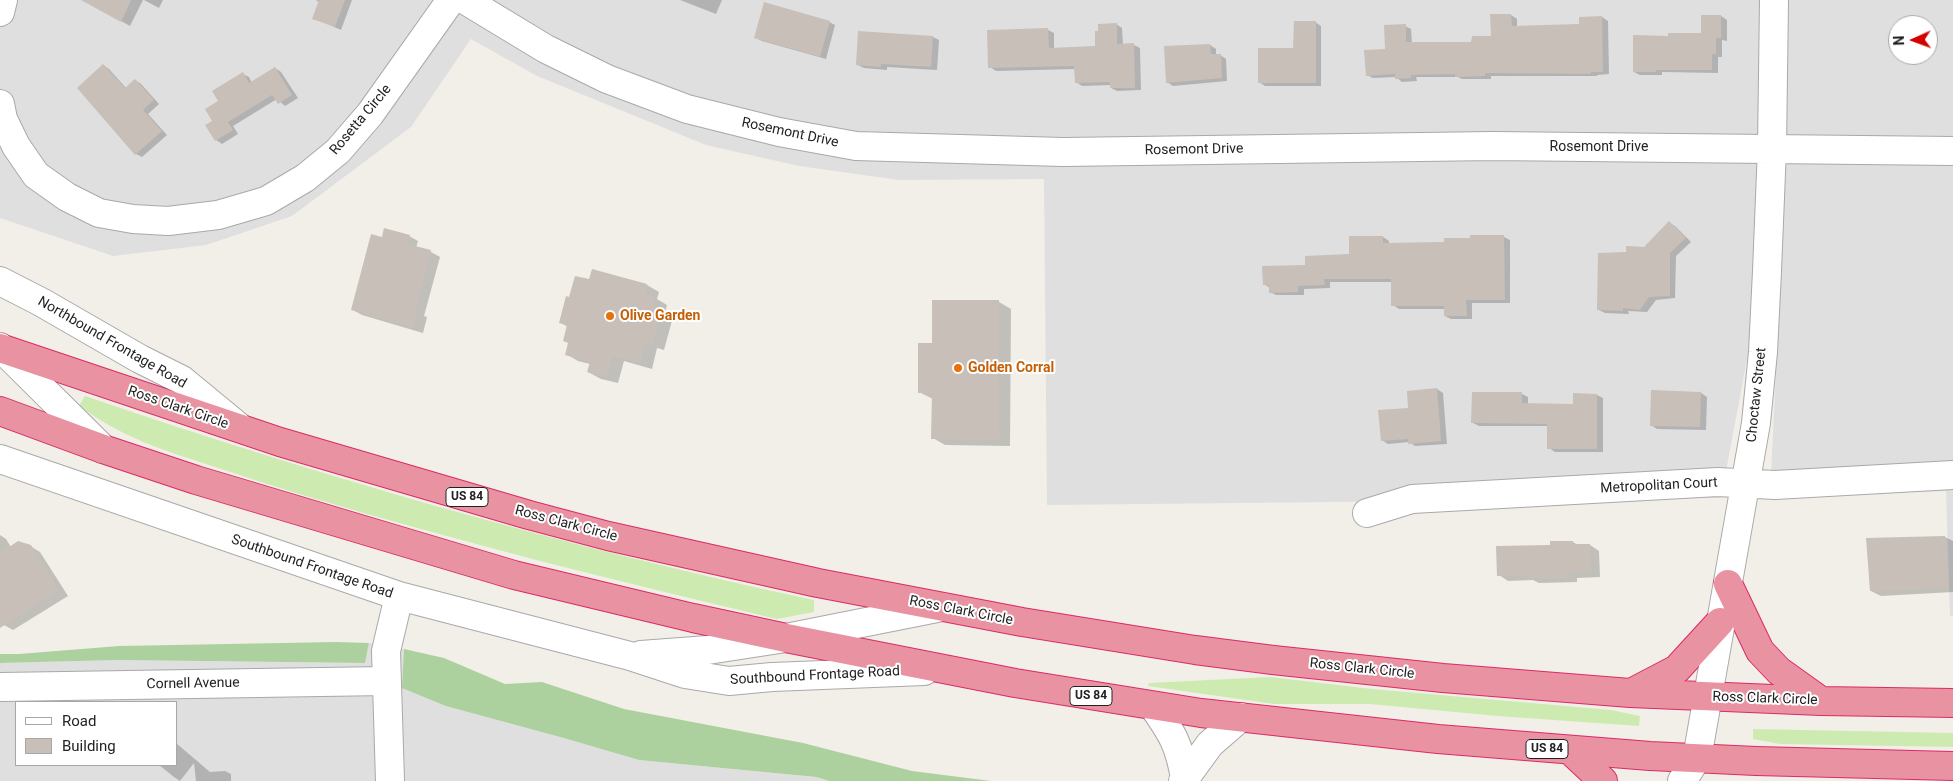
<!DOCTYPE html>
<html>
<head>
<meta charset="utf-8">
<style>
	body { margin:0 }
	#map { position:relative; width:1953px; height:781px; overflow:hidden; background:#f2efe9; font-family:Roboto,sans-serif }
	canvas { display:block }
	.legend { position:absolute; left:15px; top:701px; width:162px; height:65px; box-sizing:border-box; background:#fff; border:1px solid #a7a7a7; margin:0; padding:6px 9px; list-style:none; font-size:15px; color:#222 }
	.legend li { display:flex; align-items:center; gap:10px; height:25px }
	.legend b { width:25px; border:1px solid #a7a7a7 }
	.north { position:absolute; left:1888px; top:15px; width:50px; height:50px; box-sizing:border-box; background:#fff; border:1px solid #a7a7a7; border-radius:50%; rotate:268deg; font-size:14px; font-weight:700; line-height:20px; text-align:center; color:#222 }
	.north::after { content:''; display:block; margin:auto; width:18px; height:22px; background:#d40000; clip-path:polygon(50% 0,100% 100%,50% 72%,0 100%) }
</style>
</head>
<body>
<div id="map">
<canvas width="1953" height="781"></canvas>
<ul class="legend">
<li><b style="height:6px;background:#fff"></b>Road</li>
<li><b style="height:14px;background:#c7bfb8"></b>Building</li>
</ul>
<div class="north">N</div>
</div>
<script>
const context = document.querySelector('canvas').getContext('2d');
context.lineJoin = 'round';
function paint(path, color) { context.fillStyle = color; context.fill(path, 'evenodd'); }
function stroke(path, color, width, dash) { context.strokeStyle = color; context.lineWidth = width; context.lineCap = dash ? 'butt' : 'round'; context.setLineDash(dash || []); context.stroke(path); }
function drawText(font, color, halo, rows, align = 'center') {
  context.font = font + ' Roboto,sans-serif'; context.lineWidth = 4; context.setLineDash([]); context.textBaseline = 'middle'; context.strokeStyle = halo; context.fillStyle = color; for (const [text, x, y, turn = 0] of rows) {
    context.save(); context.translate(x, y); context.rotate((+turn || 0) * Math.PI / 180); context.textAlign = isNaN(turn) ? turn : align; if (halo) context.strokeText(text, 0, 0); context.fillText(text, 0, 0); context.restore();
  }
}
const residential = new Path2D(`
	M0,0H1760L1758,179L1753,327L1721,498L1047,505L1044,179L899,180L799,166L706,145L537,76L471,39L411,127L292,216L206,245L113,256L0,218Z
	M1786,0H1953V616H1950L1946,491L1770,497L1785,179ZM1898,25H1928V55H1898Z
	M369,643L404,649L403,688L639,760L816,777L829,781H0V663L118,660L365,663ZM16,702H176V765H16Z`);
const grass = new Path2D(`
	M85,396C325,478 566,547 814,600V612L777,619C620,582 464,543 309,497C277,487 245,477 212,466C162,450 122,437 79,406Z
	M1270,677L1372,689L1611,710L1640,716L1639,726L1498,716L1370,704H1274L1148,686L1149,683Z
	M1753,729L1953,733V747L1780,744L1753,739Z`);
const forest = new Path2D(`
	M336,642L369,643L365,663L118,660L0,663V654H19L119,646Z
	M404,649L444,658L505,684L542,682L624,709L803,743L912,771L991,781H829L816,777L639,760L564,738L446,706L402,688Z`);
const shadow = new Path2D(`
	M84,0H143L130,26Z
	M144,0H163L159,8Z
	M316,0H352L341,30L314,18L319,2Z
	M680,0H722L716,14Z
	M1511,15L1517,19V27L1581,25L1602,17L1608,21L1609,74L1597,75V76H1491V79H1462L1458,77H1416L1417,81L1402,82L1396,77L1373,78L1367,75L1405,26L1411,29L1412,44L1473,43L1492,37Z
	M1702,16H1721L1727,20V41L1722,40V57H1718V73L1662,72V75H1640L1634,72L1670,37L1702,34Z
	M829,22L835,25L826,59L762,41L756,38Z
	M1315,22L1321,26V86H1265L1259,82L1295,49Z
	M1116,24L1122,28L1123,45H1134L1140,48L1141,90L1117,91L1111,88V85L1082,86L1076,82V69L996,71L990,67L1048,30L1054,33V49L1096,47Z
	M933,37L939,40L937,70L887,67V70L864,68L858,65Z
	M1210,45L1216,49V55H1220L1226,59L1227,81L1173,86L1167,82Z
	M103,65L109,69L126,88L135,80L141,84L159,104L148,114L167,135L142,157L136,154Z
	M275,68L281,72L298,98L285,106L277,99L233,126L238,134L222,144L216,140L214,121L220,102L243,74L249,77L252,83Z
	M1669,223L1675,226L1691,242L1676,256L1675,298L1656,300L1647,312L1628,311L1629,314L1605,313L1599,310L1627,254L1644,249Z
	M409,236L418,241L416,248L431,252L440,257L424,316L427,317L423,333L362,315L353,310L383,239Z
	M1383,237L1389,241V244L1445,243L1504,237L1510,240V303H1472V319H1451L1445,316V309H1399L1393,305L1392,282H1330V288L1304,289V295H1276L1270,292V288L1264,284L1306,266L1351,256Z
	M590,281L647,285L659,292L657,299L667,305L665,313L673,317L664,350L657,348L652,369L624,361L618,383L601,379L588,372L590,364L578,361L566,354L569,343L568,327L561,323L570,299Z
	M934,301L999,302L1011,309L1010,446L945,445L933,438V399L919,392L933,344Z
	M1437,389L1443,393L1447,444L1415,446L1409,442L1388,444L1382,440L1410,409Z
	M1701,393L1707,397L1706,430L1657,429L1651,425Z
	M1522,394L1528,397V405H1574L1597,395L1603,398V452H1555L1549,448V426H1479L1473,423Z
	M0,535L6,539L11,547L30,546L40,552L68,596L13,630L4,625L0,618Z
	M1945,537L1953,541V592L1881,596L1871,591L1867,539Z
	M1573,542L1578,545H1590L1599,551L1600,577L1577,578V582L1539,583L1533,580L1508,581L1499,575L1551,546Z
	M176,743L210,772L225,771L231,774V781H196L194,763L180,781L174,777L159,765H176Z`);
const building = new Path2D(`
	M81,0H131L121,22Z
	M319,0H345L335,27L312,19Z
	M764,2L830,21L820,57L754,38Z
	M1490,14H1511L1512,26L1579,24V17L1602,16L1603,72H1591V74L1485,73V76L1455,77V74L1411,75V78L1395,79V74L1366,76L1364,50L1385,49L1384,25L1406,24V42H1471L1472,36H1491Z
	M1701,15H1721V38H1716V54H1712V70H1656V72H1633V35L1668,36V33H1701Z
	M1294,21H1316V83H1258V48H1293Z
	M1117,23V44L1134,43L1135,88H1110V82L1075,83L1074,66L988,68L987,30L1048,28L1049,48L1095,46V31H1098V24Z
	M858,31L933,36L931,67L881,64V67L856,65Z
	M1210,44L1211,54H1221L1222,78L1166,83L1164,46Z
	M103,64L125,88L135,79L154,100L143,110L162,131L135,155L77,88Z
	M275,67L292,95L278,104L272,95L228,122L233,130L215,141L205,125L212,121L205,109L218,101L212,91L243,72L249,83Z
	M1669,221L1686,238L1670,253V296L1649,297L1640,310L1623,308V311L1597,310L1598,253L1626,252V246L1644,247Z
	M384,228L410,235L407,244L431,250L415,310H418L413,328L351,310L371,234L382,237Z
	M1470,235H1504L1505,300H1466L1467,316H1444V306H1391V279H1324L1325,285L1298,286V292L1269,293V285H1263L1262,266L1305,265V256L1349,254V236H1383V243L1444,242V238H1470Z
	M592,269L647,284L645,294L655,297L653,307L661,309L652,344L645,342L640,363L612,355L606,377L587,372L590,362L565,355L568,343L563,341L567,325L559,323L566,296L569,297L575,276L589,279Z
	M932,300H999V439H931L932,393H918V343H932Z
	M1437,388L1441,441L1408,444V439L1381,441L1378,410L1408,408L1407,391Z
	M1651,390L1701,392L1700,427L1650,426Z
	M1472,392H1522V403L1573,404V393L1597,394V449H1547V424L1471,423Z
	M1945,536L1948,588L1870,591L1866,538Z
	M18,541L31,545L59,590L0,628V553Z
	M1550,541H1573V544H1590L1591,572L1568,573L1569,578L1529,579V575L1497,576L1496,546L1550,545Z`);
const minor = new Path2D(`
	M465,0L546,49L607,79L687,109L779,132L856,146L1063,152L1493,146L1953,151
	M0,12L3,0
	M0,104L3,119L16,146L36,175L67,197L99,213L133,219L168,221L218,215L266,201L305,178L338,151L370,114L451,0
	M0,281L41,302L140,359L182,380L239,427
	M0,347L103,449
	M0,459L399,596L630,656L685,674L729,681L772,677L924,671
	M1367,513L1412,499L1718,482L1775,485L1953,475
	M641,655L708,650L786,638L942,607
	M0,687L386,681
	M1153,706C1172,733 1179,744 1185,778
	M390,781L386,651L399,596
	M1183,781L1210,744L1241,717
	M1682,781L1697,758L1756,423L1763,352L1767,271L1772,148L1774,0`);
const highway = new Path2D(`
	M0,348L280,442L529,515L608,536L818,583L1022,622L1195,650L1273,660L1443,678L1630,693L1821,701L1953,703
	M0,411L103,449L196,480L514,575L693,618L786,638L1015,683L1201,713L1438,739L1650,756L1756,761L1953,766
	M1728,584L1760,651L1779,671L1821,701
	M1631,693L1677,669L1720,622
	M1571,751L1603,781`);
const markers = [
	[610,316,5,"#e8710a"],
	[958,368,5,"#e8710a"]
];
const shields = [
	[467,497,42],
	[1091,696,42],
	[1547,749,42]
];
const shieldNames = [
	["US 84",467,497],
	["US 84",1091,696],
	["US 84",1547,749]
];
const streetNames = [
	["Rosetta Circle",361,120,-50],
	["Rosemont Drive",790,133,12],
	["Rosemont Drive",1599,147],
	["Rosemont Drive",1194,150,-1],
	["Northbound Frontage Road",112,343,30],
	["Choctaw Street",1757,395,-84],
	["Ross Clark Circle",178,408,19],
	["Metropolitan Court",1659,486,-3],
	["Ross Clark Circle",566,524,15],
	["Southbound Frontage Road",312,567,19],
	["Ross Clark Circle",961,611,11],
	["Ross Clark Circle",1362,669,6],
	["Southbound Frontage Road",815,676,-3],
	["Cornell Avenue",193,684,-1],
	["Ross Clark Circle",1765,699,2]
];
const foodNames = [
	["Olive Garden",620,316],
	["Golden Corral",968,368]
];
paint(residential, '#e0dfdf');
paint(grass, '#cdebb0');
paint(forest, '#add19e');
paint(shadow, '#0003');
paint(building, '#c7bfb8');
stroke(minor, '#a9a9a9', 30);
stroke(highway, '#dc2a67', 30);
stroke(minor, '#fff', 28);
stroke(highway, '#e892a2', 28);
for (const [x, y, r, color] of markers) { const dot = new Path2D(); dot.arc(x, y, r, 0, 2 * Math.PI); context.fillStyle = color; context.fill(dot); stroke(dot, '#fff', 2); }
for (const [x, y, w] of shields) { const box = new Path2D(); box.roundRect(x - w / 2, y - 9.5, w, 19, 4); context.fillStyle = '#fff'; context.fill(box); stroke(box, '#222', 1); }
drawText('bold 12px', '#222', null, shieldNames);
drawText('14px', '#222', '#fff', streetNames);
drawText('bold 14px', '#c56008', '#fff', foodNames, 'left');
</script>
</body>
</html>
